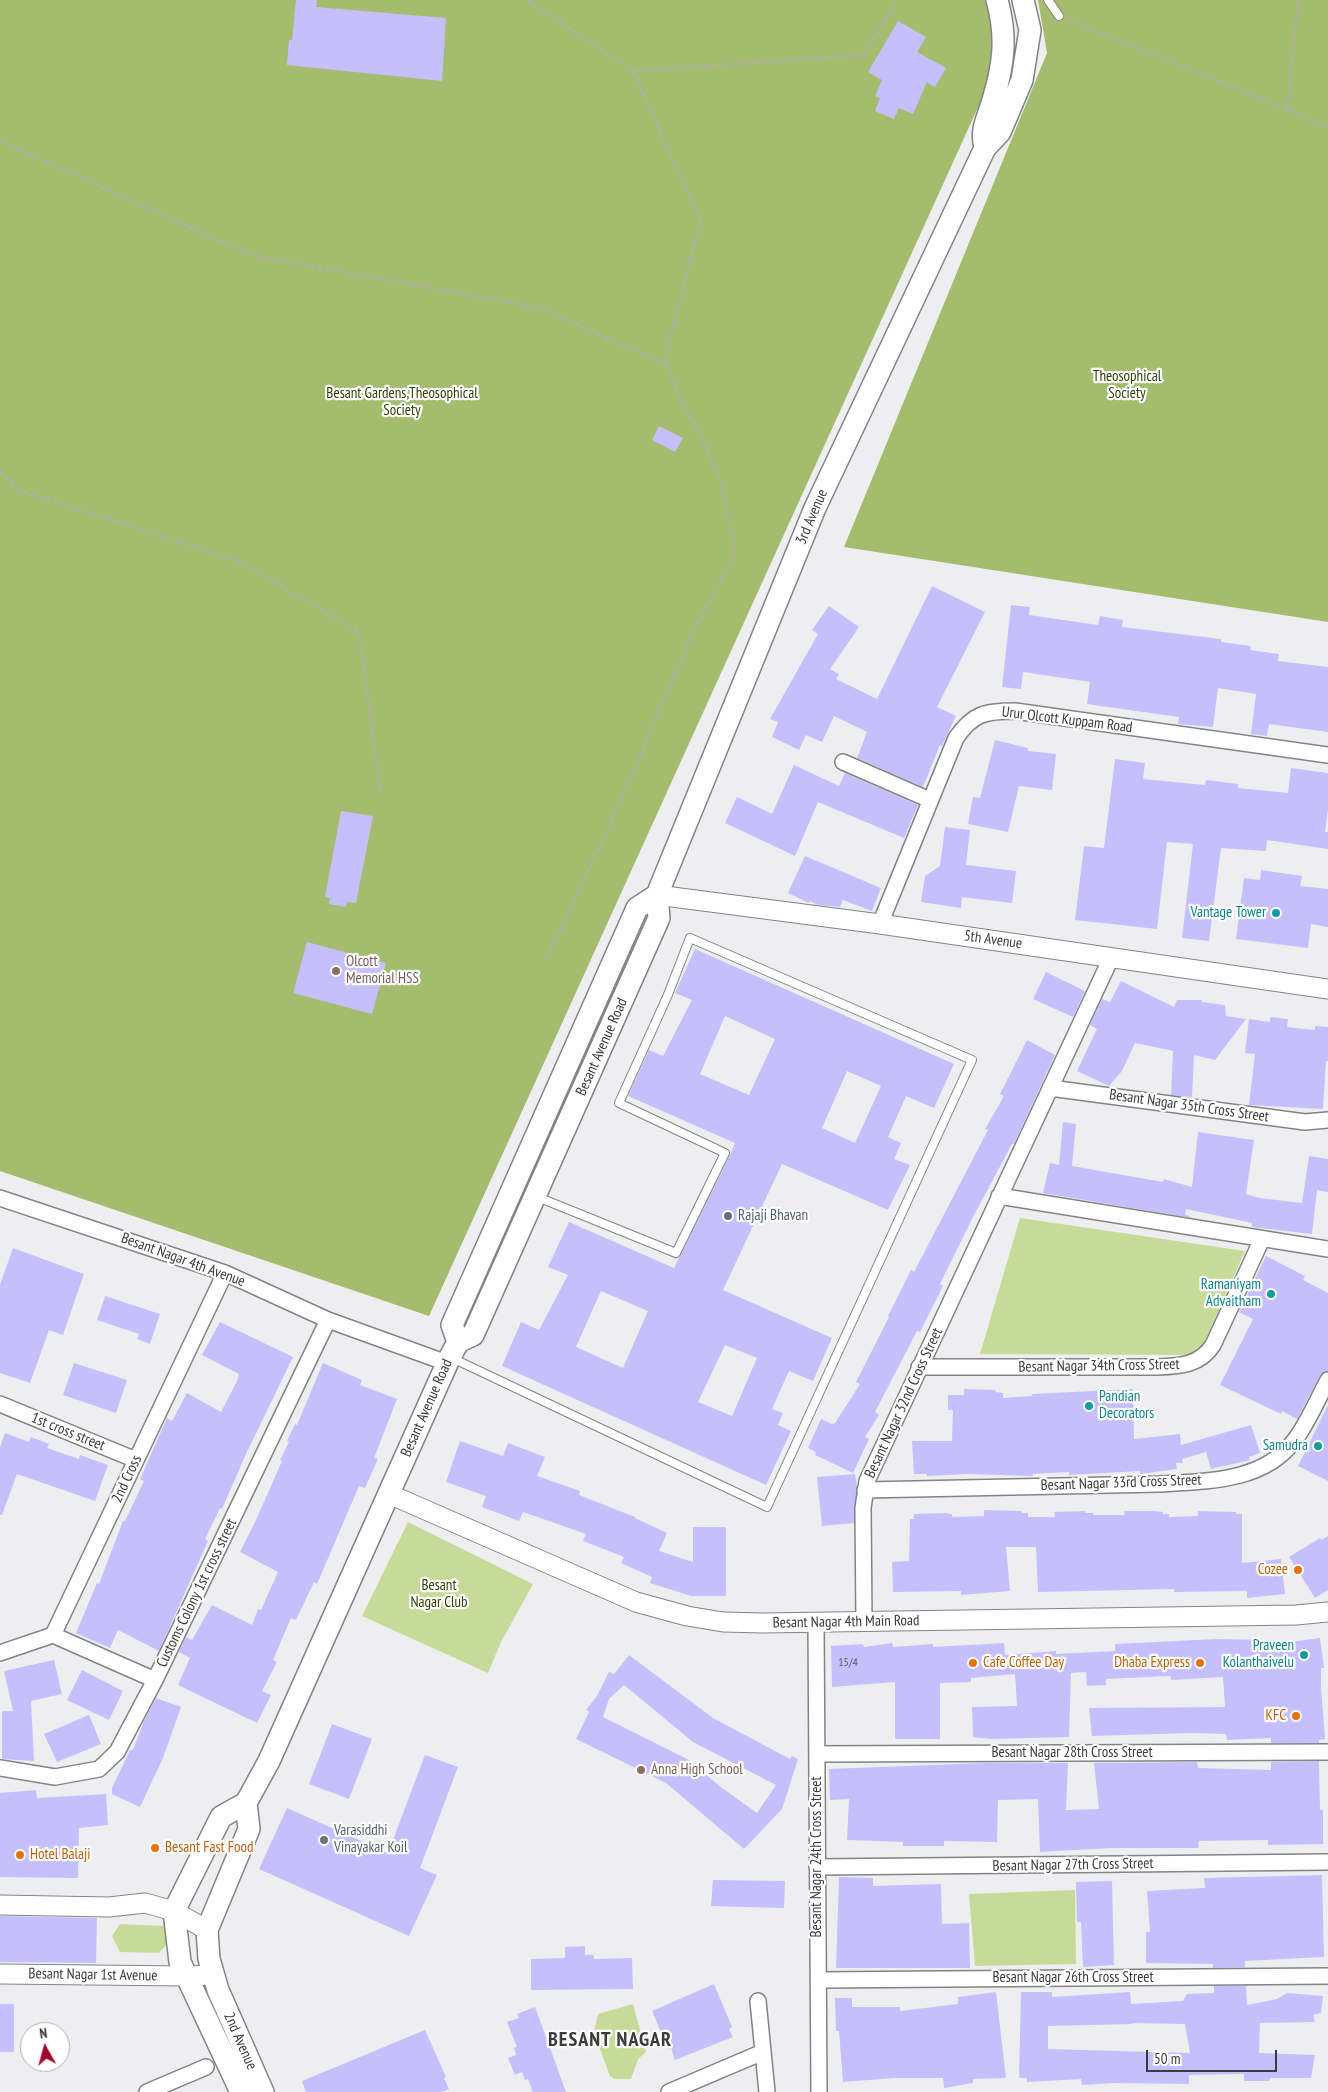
<!DOCTYPE html>
<html>
<head>
<meta charset="utf-8">
<style>
	body { margin:0 }
	#map { position:relative; width:1328px; height:2092px; overflow:hidden; background:#eeeef0; font-family:"PT Sans Narrow",sans-serif }
	canvas { display:block }
	.north { position:absolute; left:20px; top:2022px; width:50px; height:50px; box-sizing:border-box; background:#fff; border:1px solid #b1b1b1; border-radius:50%; rotate:353deg; font-size:14px; font-weight:700; line-height:20px; text-align:center; color:#3b3b3b }
	.north::after { content:''; display:block; margin:auto; width:18px; height:22px; background:#a30529; clip-path:polygon(50% 0,100% 100%,50% 72%,0 100%) }
	.scale { position:absolute; left:1146px; top:2050px; width:131px; height:22px; box-sizing:border-box; border:2px solid #3b3b3b; border-top:0; padding-left:6px; font-size:15px; line-height:18px; white-space:nowrap; color:#3b3b3b; -webkit-text-stroke:4px #fff; paint-order:stroke }
</style>
</head>
<body>
<div id="map">
<canvas width="1328" height="2092"></canvas>
<div class="north">N</div>
<div class="scale">50 m</div>
</div>
<script>
const context = document.querySelector('canvas').getContext('2d');
context.lineJoin = 'round';
function paint(path, color) { context.fillStyle = color; context.fill(path, 'evenodd'); }
function stroke(path, color, width, dash) { context.strokeStyle = color; context.lineWidth = width; context.lineCap = dash ? 'butt' : 'round'; context.setLineDash(dash || []); context.stroke(path); }
function drawText(font, color, halo, rows, align = 'center') {
  context.font = font + ' "PT Sans Narrow",sans-serif'; context.lineWidth = 4.5; context.setLineDash([]); context.textBaseline = 'middle'; context.strokeStyle = halo; context.fillStyle = color; for (const [text, x, y, turn = 0] of rows) {
    context.save(); context.translate(x, y); context.rotate((+turn || 0) * Math.PI / 180); context.textAlign = isNaN(turn) ? turn : align; if (halo) context.strokeText(text, 0, 0); context.fillText(text, 0, 0); context.restore();
  }
}
const green = new Path2D(`
	M1020,1218L1245,1251L1199,1355L980,1354Z
	M408,1522L533,1584L501,1642L488,1673L362,1616Z
	M1075,1890L1076,1964L975,1966L969,1894Z
	M120,1924L164,1926L170,1941L159,1953L120,1952L112,1936Z
	M633,2004L646,2052L638,2059L631,2079H614L610,2076L594,2033L598,2014Z`);
const forest = new Path2D(`
	M0,0H999L1004,50L429,1316L0,1171Z
	M1038,0H1328V622L844,547L1047,53Z`);
const building = new Path2D(`
	M296,0H317L316,7L446,18L442,81L287,65L289,40H292Z
	M898,21L926,37L917,52L946,68L935,87L927,82L913,114L899,108L894,119L875,111L880,98L875,96L882,80L868,72Z
	M659,426L683,438L675,452L652,440Z
	M932,586L985,612L937,707L956,716L942,746L940,745L923,787L857,758L867,732L834,716L822,742L806,735L799,750L772,737L778,722L770,719L818,634L812,630L829,606L859,627L830,669L839,674L836,679L877,699Z
	M1011,605L1030,607L1029,615L1098,625L1100,616L1123,620L1122,627L1221,639V642L1251,646L1250,650L1279,654L1278,661L1328,667V732L1269,724L1267,736L1251,734L1256,694L1218,688L1213,727L1178,724L1179,717L1087,704L1090,682L1023,672L1021,689L1002,687Z
	M995,740L1028,748V751L1056,754L1052,790L1019,786L1008,832L968,824L973,797L980,798Z
	M1115,759L1145,763L1143,779L1205,785L1206,780L1238,784V788L1288,793L1291,768L1328,773V809L1325,832H1328V849L1267,840L1266,851L1221,848L1209,941L1182,938L1193,844L1167,842L1157,929L1075,920L1084,846L1104,848Z
	M794,765L839,786L845,773L918,805L904,838L818,802L795,856L725,823L737,797L772,814Z
	M341,811L373,816L356,903L347,902L346,907L329,904L330,898L325,897Z
	M945,827L970,830L966,865L1016,871L1012,903L962,897L961,908L921,902L925,876L940,866Z
	M805,856L881,888L872,911L843,900L840,907L818,905L810,901L809,903L788,893Z
	M1261,870L1302,876L1300,886L1328,889V927L1311,924L1308,948L1236,939L1244,878L1260,880Z
	M307,942L386,963L372,1014L293,993Z
	M695,949L954,1064L934,1108L906,1096L888,1137L901,1143L894,1159L910,1165L888,1210L782,1164L723,1290L832,1338L813,1381L789,1371L772,1409L783,1413L778,1425L791,1431L766,1485L502,1366L521,1322L539,1330L568,1275L548,1267L569,1222L674,1268L730,1155L735,1143L628,1096L649,1050L663,1056L692,1000L675,993ZM725,1016L775,1039L749,1095L700,1074ZM847,1071L881,1086L855,1143L822,1128ZM601,1291L648,1311L623,1368L576,1347ZM725,1345L757,1358L732,1416L698,1402Z
	M1046,972L1085,991L1073,1017L1033,999Z
	M1121,981L1174,1007L1177,1000H1202V1002L1225,1005L1226,1016L1246,1019L1215,1060L1194,1055L1192,1097L1171,1095L1173,1051L1135,1043L1122,1071L1109,1086L1077,1071L1097,1029L1090,1025L1102,999L1110,1002Z
	M1270,1017L1288,1019L1287,1027L1315,1030V1026L1328,1027V1061H1326L1323,1109L1249,1105L1255,1054L1245,1053L1249,1019L1270,1022Z
	M1027,1040L1055,1055L1014,1144H1012L974,1215L940,1284L943,1286L920,1332L917,1331L875,1412L879,1415L865,1437L869,1439L853,1473L815,1455L816,1452L808,1448L821,1419L832,1424L835,1423L860,1384L856,1382L889,1317L888,1316L911,1270L914,1272L988,1130L985,1129L1004,1096L1000,1094Z
	M1063,1122L1076,1124L1072,1166L1163,1182L1164,1179L1192,1187L1198,1132L1254,1140L1246,1194L1259,1198L1302,1203L1309,1156L1328,1159V1192L1317,1190L1312,1234L1252,1227V1223L1186,1209L1185,1214L1192,1218L1043,1193L1050,1163L1059,1165Z
	M13,1248L84,1274L63,1335L49,1330L30,1383L0,1373V1285Z
	M1266,1256L1305,1276L1303,1280L1328,1293V1371L1320,1376L1297,1419L1282,1411L1281,1414L1220,1385L1253,1319L1239,1312Z
	M105,1296L160,1314L150,1344L137,1339L139,1334L97,1320Z
	M220,1322L293,1357L246,1454L222,1509L220,1508L205,1539L208,1541L159,1651L118,1630L110,1648L76,1633L97,1583L99,1584L123,1521H125L144,1481L140,1479L167,1418L172,1421L187,1393L221,1412L237,1381L239,1374L202,1355Z
	M74,1363L127,1380L116,1413L63,1395Z
	M323,1363L362,1380L360,1385L397,1399L374,1458L378,1459L365,1488L359,1486L317,1584L314,1582L296,1620L291,1618L273,1660L277,1662L262,1691L271,1695L257,1723L178,1685L190,1658L179,1652L186,1637L192,1640L212,1605L252,1625L258,1609L261,1610L278,1572L240,1552L256,1520L282,1461L280,1460L289,1442L287,1441L295,1424L297,1425Z
	M964,1389L995,1390L996,1392L1003,1393V1398L1032,1396V1394L1133,1389L1134,1439L1180,1434L1181,1445L1251,1425L1260,1453L1249,1457L1250,1460L1211,1469L1206,1452L1182,1459L1183,1463H1176L1177,1469L1140,1474V1471L1069,1475V1472L1033,1474V1476L966,1474L927,1476V1474H914L912,1441H952L953,1410H948V1395H964Z
	M1328,1405V1481L1298,1466Z
	M5,1433L29,1442L31,1437L49,1444L47,1448L79,1459L80,1455L108,1465L95,1501L17,1474L2,1515H0V1447Z
	M460,1441L503,1456L508,1443L545,1457L537,1476L580,1491L579,1495L635,1517V1518L667,1533L659,1551L693,1562V1527H726V1596H691L650,1583L652,1577L621,1563L624,1557L583,1541L586,1534L523,1512L519,1521L482,1507L486,1496L446,1482Z
	M855,1474L857,1486L854,1523L822,1526L817,1477Z
	M984,1510L1022,1511V1513H1028V1517H1055L1054,1512L1085,1511V1513H1093V1515H1125L1124,1511H1156L1163,1512V1514H1169V1517L1198,1516V1511L1236,1512V1514H1242V1563L1281,1559L1285,1594L1247,1598V1591L1174,1592V1589L1038,1592L1036,1547H1006L1010,1591L961,1595V1591L893,1592L892,1562L909,1561L910,1519H914V1514L945,1513L952,1514V1517L984,1516Z
	M1328,1536V1590L1315,1598L1289,1557L1320,1538L1321,1540Z
	M1320,1638L1324,1668H1321V1688L1325,1739L1319,1740V1743H1271V1738L1227,1740L1226,1734L1191,1733L1092,1736L1089,1708L1225,1707L1223,1677L1171,1680L1170,1676L1106,1679V1685L1087,1686L1086,1672L1071,1673L1069,1737L990,1739L973,1737L972,1707L1017,1706L1015,1674L971,1678V1682L940,1683V1739H895V1682L832,1687L831,1646L863,1644L864,1647L892,1643L893,1647L933,1644V1647L1004,1643L1005,1655L1056,1651V1654L1115,1651V1644L1216,1639L1275,1640V1644Z
	M629,1655L713,1718L790,1759L792,1756L798,1759L782,1809L744,1849L666,1783L576,1739L589,1712L586,1710L597,1696L609,1672L614,1674ZM624,1685L693,1742L776,1785L757,1813L722,1788L687,1759L603,1717L609,1699Z
	M54,1660L62,1694L31,1701L34,1761L2,1759V1711H13L4,1671Z
	M82,1670L123,1691L109,1720L67,1700Z
	M156,1698L181,1707L163,1758L140,1807L112,1794V1788L130,1750H133L144,1721Z
	M89,1715L101,1744L57,1762L44,1734Z
	M332,1724L372,1739L349,1799L309,1784Z
	M425,1755L458,1767L420,1868L437,1875L409,1936L259,1869L287,1808L388,1853Z
	M1319,1761L1320,1810H1323V1844L1268,1845V1840L1199,1841L1198,1848H1111L1040,1852L1038,1799L998,1800L997,1842L944,1841V1846H903V1842L847,1840L849,1799L830,1800L829,1769L985,1763H1068L1066,1810L1099,1809L1094,1763L1197,1762L1198,1768L1271,1770V1762Z
	M36,1790L37,1798L106,1794L108,1825L79,1828L78,1878L0,1877V1793Z
	M1322,1875L1324,1957L1245,1961V1967L1213,1968V1964L1146,1963V1932H1150L1147,1891L1205,1888L1204,1878Z
	M839,1877L873,1878V1886L941,1884L942,1924L969,1923L970,1968H836Z
	M713,1880L785,1881L784,1908L711,1906Z
	M1112,1881L1114,1965L1083,1967L1081,1922H1077L1076,1882Z
	M0,1916L97,1918L96,1963L0,1962Z
	M585,1946V1955H594V1959L632,1958L633,1989L531,1990V1959L565,1958V1947Z
	M714,1984L732,2027L729,2029L733,2037L675,2060L671,2048L668,2049L652,2011Z
	M1214,1986H1246L1247,2005L1277,1999L1287,1993L1323,1996L1321,2013L1313,2015L1315,2022L1260,2023L1259,2053L1315,2055L1311,2078H1270V2081H1244V2074L1189,2075V2084L1113,2083L1082,2085L1081,2079L1027,2082V2078H1019L1021,1992H1052V1997L1130,1992L1131,2004L1183,2001L1187,1994L1214,1993ZM1132,2023L1185,2024L1190,2053L1048,2049V2026L1133,2024Z
	M996,1992L1006,2078L973,2079V2083L944,2088L943,2078H895L843,2082L839,2031H836L835,1998H852V2007H900V2011L958,2004V1997Z
	M0,2004H14V2052H0Z
	M535,2007L553,2056L566,2092H533L528,2079L525,2080L522,2072L515,2075L508,2058L516,2055L514,2048L517,2047L507,2022L519,2018L517,2014Z
	M425,2030L446,2077L444,2078L449,2089L441,2092H306L302,2081Z`);
const path = new Path2D(`
	M527,0L633,71L700,220L664,364L720,477L736,554L694,630L611,822L547,959
	M1069,20L1287,109L1328,128
	M633,71L863,55L896,4
	M1287,109L1298,0
	M0,141L251,255L541,308L664,364
	M0,471L18,490L239,561L359,632L381,794`);
const service = new Path2D(`
	M1048,0L1059,16
	M452,1358L767,1507L972,1060L690,938L667,997L619,1103L725,1153L676,1253L535,1196`);
const minor = new Path2D(`
	M843,762L930,800
	M880,924L956,738C973,713 986,711 1015,711L1328,755
	M1050,1088L1305,1122L1328,1120
	M999,1196L1328,1249
	M0,1198L225,1273L328,1320L447,1363
	M919,1367H1158C1181,1366 1200,1365 1213,1345L1262,1239
	M0,1404L136,1460
	M865,1490L1159,1484C1207,1481 1263,1482 1294,1441C1308,1423 1317,1400 1328,1380
	M864,1622L863,1508L867,1481L1111,958
	M816,1623L819,2092
	M53,1635L155,1680
	M0,1653L53,1635L225,1273
	M817,1754L1328,1752
	M0,1768L55,1777L99,1769L117,1752L155,1680L328,1320
	M817,1867L1328,1862
	M819,1980L1328,1976
	M758,2001L767,2092
	M147,2092L206,2067
	M669,2092L763,2052`);
const tertiary = new Path2D(`
	M657,895L880,924L1328,989
	M389,1494L636,1602L687,1616L723,1622L763,1623L1296,1615L1328,1612
	M0,1905L109,1907L145,1903L174,1911L207,1930
	M0,1974L186,1976L214,1975`);
const secondary = new Path2D(`
	M985,148C980,129 988,118 993,100C1004,64 1007,36 997,0
	M458,1342L452,1325L637,908L657,895
	M241,2092L180,1962L174,1911L221,1817L246,1803
	M263,2092L218,1990L209,1959L207,1930L249,1829L246,1803L269,1761L450,1357L458,1342L473,1335L659,918L657,895L815,508L985,148L1000,132L1022,80L1030,30L1023,0`);
const markers = [
	[1276,913,5,"#0f9aa8"],
	[336,971,5,"#8d6e63"],
	[728,1216,5,"#5c6f8a"],
	[1271,1294,5,"#0f9aa8"],
	[1089,1406,5,"#0f9aa8"],
	[1318,1446,5,"#0f9aa8"],
	[1298,1570,5,"#e8710a"],
	[1304,1655,5,"#0f9aa8"],
	[973,1663,5,"#e8710a"],
	[1200,1663,5,"#e8710a"],
	[1296,1716,5,"#e8710a"],
	[641,1770,5,"#8d6e63"],
	[324,1840,5,"#6b7280"],
	[155,1848,5,"#e8710a"],
	[20,1855,5,"#e8710a"]
];
const numberNames = [
	["15/4",848,1663]
];
const parkNames = [
	["Theosophical",1127,377],
	["Society",1127,394],
	["Besant Gardens,Theosophical",402,394],
	["Society",402,411],
	["Besant",439,1586],
	["Nagar Club",439,1603]
];
const streetNames = [
	["3rd Avenue",812,517,-67],
	["Urur Olcott Kuppam Road",1067,720,7],
	["5th Avenue",993,940,8],
	["Besant Avenue Road",602,1047,-66],
	["Besant Nagar 35th Cross Street",1189,1106,8],
	["Besant Nagar 4th Avenue",183,1260,20],
	["Besant Nagar 34th Cross Street",1099,1366,-1],
	["Besant Nagar 32nd Cross Street",904,1403,-65],
	["Besant Avenue Road",427,1408,-66],
	["1st cross street",68,1432,22],
	["2nd Cross",127,1479,-65],
	["Besant Nagar 33rd Cross Street",1121,1483,-2],
	["Customs Colony 1st cross street",197,1593,-64],
	["Besant Nagar 4th Main Road",846,1622,-1],
	["Besant Nagar 28th Cross Street",1072,1753],
	["Besant Nagar 24th Cross Street",817,1857,-90],
	["Besant Nagar 27th Cross Street",1073,1865,-1],
	["Besant Nagar 1st Avenue",93,1975,1],
	["Besant Nagar 26th Cross Street",1073,1978],
	["2nd Avenue",240,2041,66]
];
const cultureNames = [
	["Vantage Tower",1266,913],
	["Ramaniyam",1261,1285],
	["Advaitham",1261,1302],
	["Pandian",1099,1397,"left"],
	["Decorators",1099,1414,"left"],
	["Samudra",1308,1446],
	["Praveen",1294,1646],
	["Kolanthaivelu",1294,1663]
];
const educationNames = [
	["Olcott",346,962],
	["Memorial HSS",346,979],
	["Anna High School",651,1770]
];
const serviceNames = [
	["Rajaji Bhavan",738,1216]
];
const foodNames = [
	["Cozee",1288,1570],
	["Cafe Coffee Day",983,1663,"left"],
	["Dhaba Express",1190,1663],
	["KFC",1286,1716],
	["Besant Fast Food",165,1848,"left"],
	["Hotel Balaji",30,1855,"left"]
];
const worshipNames = [
	["Varasiddhi",334,1831],
	["Vinayakar Koil",334,1848]
];
const districtNames = [
	["BESANT NAGAR",610,2040]
];
paint(green, '#c6db98');
paint(forest, '#a4bc6d');
paint(building, '#c5bffd');
stroke(service, '#838385', 10);
stroke(minor, '#838385', 18);
stroke(tertiary, '#838385', 21);
stroke(secondary, '#838385', 24);
stroke(path, '#afafb1', 3, [4, 4]);
stroke(service, '#fff', 8);
stroke(minor, '#fff', 15);
stroke(tertiary, '#fff', 19);
stroke(secondary, '#fff', 21);
for (const [x, y, r, color] of markers) { const dot = new Path2D(); dot.arc(x, y, r, 0, 2 * Math.PI); context.fillStyle = color; context.fill(dot); stroke(dot, '#fff', 2); }
drawText('12px', '#5e5c6c', null, numberNames);
drawText('15px', '#324003', '#fff', parkNames);
drawText('15px', '#3b3b3b', '#fff', streetNames);
drawText('15px', '#0d838f', '#fff', cultureNames, 'right');
drawText('15px', '#785e54', '#fff', educationNames, 'left');
drawText('15px', '#4e5e75', '#fff', serviceNames, 'left');
drawText('15px', '#c56008', '#fff', foodNames, 'right');
drawText('15px', '#5b616d', '#fff', worshipNames, 'left');
context.letterSpacing = '1px';
drawText('bold 20px', '#3b3b3b', '#fff', districtNames);
context.letterSpacing = '0px';
</script>
</body>
</html>
